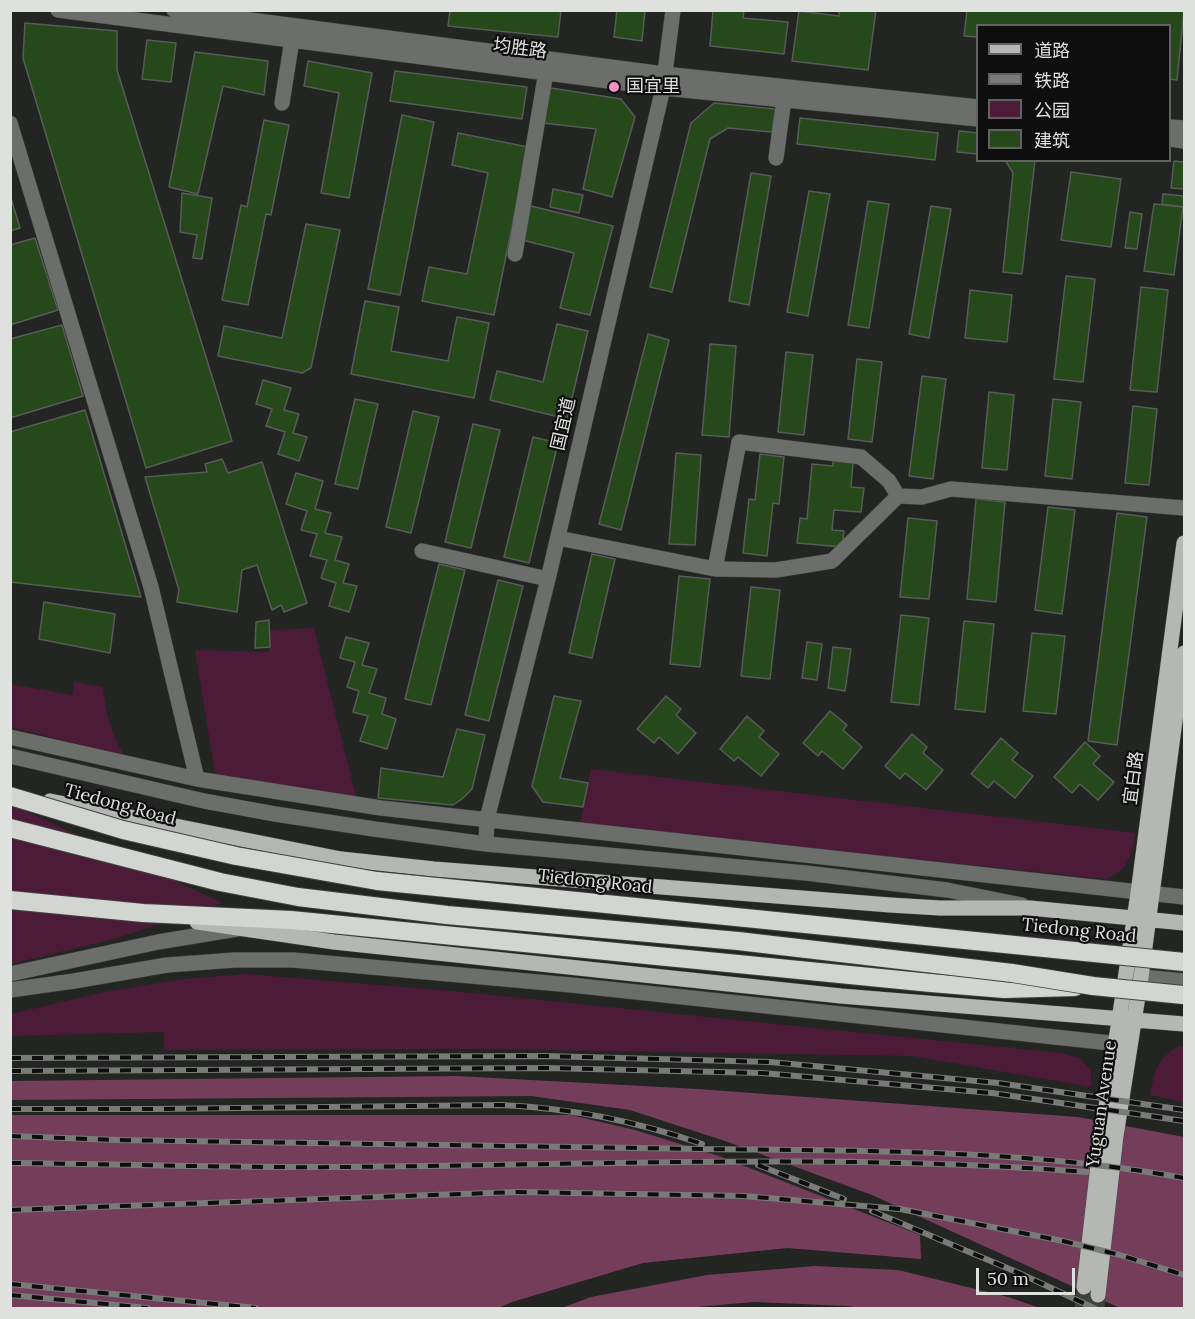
<!DOCTYPE html>
<html>
<head>
<meta charset="utf-8">
<style>
	body { margin:0 }
	#map { position:relative; width:1195px; height:1319px; overflow:hidden; background:#232523; font-family:Lora,"Noto Sans SC",serif }
	canvas { display:block }
	.frame { position:absolute; inset:0; border:12px solid #dfe1df; pointer-events:none }
	.legend { position:absolute; left:976px; top:24px; width:195px; height:138px; box-sizing:border-box; background:#0d0e0d; border:2px solid #616261; margin:0; padding:8px 10px; list-style:none; font-size:18px; color:#dfe1df }
	.legend li { display:flex; align-items:center; gap:12px; height:30px }
	.legend b { width:30px; border:2px solid #616261 }
	.scale { position:absolute; left:976px; top:1268px; width:99px; height:27px; box-sizing:border-box; border:3px solid #dfe1df; border-top:0; padding-left:8px; font-size:18px; line-height:21px; white-space:nowrap; color:#dfe1df; -webkit-text-stroke:4px #0d0e0d; paint-order:stroke }
</style>
</head>
<body>
<div id="map">
<canvas width="1195" height="1319"></canvas>
<div class="frame"></div>
<ul class="legend">
<li><b style="height:8px;background:#b5b7b4"></b>道路</li>
<li><b style="height:8px;background:#797b79"></b>铁路</li>
<li><b style="height:16px;background:#4c1b37"></b>公园</li>
<li><b style="height:16px;background:#25491b"></b>建筑</li>
</ul>
<div class="scale">50 m</div>
</div>
<script>
const context = document.querySelector('canvas').getContext('2d');
context.lineJoin = 'round';
function paint(path, color) { context.fillStyle = color; context.fill(path, 'evenodd'); }
function stroke(path, color, width, dash) { context.strokeStyle = color; context.lineWidth = width; context.lineCap = dash ? 'butt' : 'round'; context.setLineDash(dash || []); context.stroke(path); }
function drawText(font, color, halo, rows, align = 'center') {
  context.font = font + ' Lora,"Noto Sans SC",serif'; context.lineWidth = 4.5; context.setLineDash([]); context.textBaseline = 'middle'; context.strokeStyle = halo; context.fillStyle = color; for (const [text, x, y, turn = 0] of rows) {
    context.save(); context.translate(x, y); context.rotate((+turn || 0) * Math.PI / 180); context.textAlign = isNaN(turn) ? turn : align; if (halo) context.strokeText(text, 0, 0); context.fillText(text, 0, 0); context.restore();
  }
}
const green = new Path2D(`
	M314,628L356,796L216,779L195,650L269,652L270,630Z
	M74,682L103,687C106,714 110,732 125,756L11,727L10,684L72,695Z
	M591,769L1136,833C1130,858 1131,867 1106,879L580,824Z
	M11,804L222,903L117,938L11,964Z
	M246,974L452,991L1061,1053L1079,1058L1091,1070V1087L913,1056L481,1049L164,1050V1032L11,1036V1014L105,992L183,979Z
	M1180,1046L1184,1047V1102L1150,1095C1155,1071 1157,1057 1180,1046Z`);
const forest = new Path2D(`
	M457,1076L698,1089L1078,1117L1184,1137V1308H1120L872,1195L728,1142L630,1110L531,1096L11,1100L10,1081Z
	M11,1115H571L635,1130L719,1156L920,1235L921,1259L787,1248L643,1263L512,1302L498,1308H11Z
	M815,1266L898,1270L1008,1297L1040,1308H861L846,1306L754,1302L685,1308H562L591,1297L707,1275Z`);
const building = new Path2D(`
	M450,10H561L558,37L448,26Z
	M617,10H645L642,41L614,37Z
	M713,10H744L743,18L788,22L784,54L710,46Z
	M839,10H876L868,70L792,61L799,11L839,16Z
	M967,10H1184L1177,80L1170,79V26H978V37L964,36Z
	M25,23L117,31V70L232,441L146,468L23,58Z
	M147,40L176,43L171,82L142,79Z
	M195,52L268,61L264,95L223,86L198,194L169,187Z
	M308,61L372,73L349,198L321,193L339,93L304,86Z
	M395,71L527,87L522,119L390,101Z
	M551,88L621,99L635,117L612,197L583,189L596,129L543,123Z
	M714,103L775,109L772,132L728,128L710,139L672,292L650,287L691,123Z
	M402,115L434,122L400,295L368,289Z
	M800,118L938,133L935,160L797,144Z
	M264,120L289,125L271,215L266,214L248,305L222,300L241,205L247,207Z
	M959,131L978,133V154L957,152Z
	M458,133L528,147L494,315L422,301L429,267L467,274L488,173L452,165Z
	M1005,160H1035L1022,274L1003,272L1013,173Z
	M1174,161L1184,162V189L1171,188Z
	M1071,172L1121,179L1111,247L1061,240Z
	M751,173L771,176L749,305L729,301Z
	M553,189L583,195L579,213L550,207Z
	M809,191L830,194L808,316L787,312Z
	M182,193L212,198L202,259L193,258L197,235L180,232Z
	M1163,194L1184,196V207L1162,204Z
	M10,195L20,228L10,231Z
	M868,201L889,204L869,328L848,325Z
	M1154,204L1183,207L1174,275L1144,271Z
	M531,206L613,226L590,315L560,308L574,253L522,240Z
	M931,206L951,209L929,338L909,334Z
	M1130,212L1142,214L1137,249L1125,248Z
	M306,224L340,230L311,368L302,373L218,356L224,326L282,338Z
	M35,238L58,310L10,325V245Z
	M1066,276L1095,279L1083,382L1054,379Z
	M1141,287L1168,290L1157,392L1130,390Z
	M970,290L1012,295L1007,342L965,338Z
	M365,301L399,307L391,351L448,361L457,317L489,323L474,398L351,374Z
	M557,324L588,331L567,419L490,400L497,371L543,382Z
	M62,325L83,396L10,418V339Z
	M648,334L669,340L621,530L599,524Z
	M710,344L736,346L729,437L702,435Z
	M786,352L813,355L804,435L778,432Z
	M857,359L882,362L872,442L848,439Z
	M922,376L946,379L933,479L909,476Z
	M263,380L291,388L284,410L299,414L293,433L307,437L299,461L278,454L285,432L266,426L272,409L256,404Z
	M989,392L1014,395L1007,470L982,468Z
	M355,399L378,404L358,489L335,484Z
	M1053,399L1081,402L1072,479L1045,476Z
	M1133,406L1157,409L1149,485L1125,483Z
	M85,410L141,597L10,582V432Z
	M413,411L439,417L411,533L386,527Z
	M473,424L500,430L471,548L445,542Z
	M533,437L558,443L529,563L504,557Z
	M676,453L701,455L695,545L669,544Z
	M760,454L784,457L779,504L773,503L767,556L743,553L749,499L755,500Z
	M222,459L228,473L262,462L307,603L284,612L281,605L272,610L257,565L242,570L237,612L177,602L179,590L145,477L207,472L205,464Z
	M833,461L853,463L851,487L864,488L861,512L834,510L832,530L844,531L842,547L797,543L800,518L807,519L812,464L833,466Z
	M296,473L323,481L315,509L331,513L325,533L342,537L335,560L349,564L343,583L357,586L349,612L329,606L336,583L321,578L327,560L310,556L317,534L301,530L307,511L286,504Z
	M976,499L1005,502L996,602L967,599Z
	M1048,507L1075,510L1062,614L1035,610Z
	M1117,513L1147,517L1117,745L1088,741Z
	M908,518L937,521L929,599L900,597Z
	M592,554L615,559L592,658L569,653Z
	M439,564L465,570L431,705L405,699Z
	M679,576L710,579L700,667L670,664Z
	M498,580L523,586L489,721L465,715Z
	M751,587L780,590L770,679L741,676Z
	M44,602L115,614L110,653L39,639Z
	M901,615L929,618L919,705L891,702Z
	M269,620L270,647L255,648L256,622Z
	M964,621L994,624L985,712L955,709Z
	M1032,633L1065,636L1056,714L1023,711Z
	M346,637L369,643L362,665L377,669L369,693L386,698L382,714L396,719L387,749L360,741L368,716L353,712L359,691L347,687L355,662L340,658Z
	M807,642L822,644L817,680L802,678Z
	M833,647L851,649L845,691L828,688Z
	M554,696L581,701L560,778L588,783L583,807L543,802L532,786Z
	M666,696L681,709L676,715L696,733L678,754L659,737L654,743L637,729Z
	M830,711L847,725L843,730L862,747L843,769L822,751L818,756L803,743Z
	M747,716L764,731L759,737L779,754L761,776L738,757L734,761L720,749Z
	M457,729L485,735L472,789L462,799L453,805L378,798L381,768L443,777Z
	M912,734L927,747L923,753L943,770L926,790L905,773L900,779L885,766Z
	M1001,738L1018,753L1012,760L1033,776L1015,798L994,781L988,788L971,774Z
	M1085,742L1100,756L1093,764L1114,782L1098,800L1080,784L1072,793L1054,777Z`);
const majorTunnel = new Path2D(`
	M1082,1308L1084,1287
	M1097,1308L1098,1295`);
const minor = new Path2D(`
	M58,10L663,88L978,119
	M174,10L664,74L978,107
	M282,103L292,40
	M10,123L151,587L197,779
	M1170,127L1184,128
	M1170,139L1184,141
	M776,158L784,99
	M515,254L546,72
	M558,538L715,569L776,570L832,561L898,496
	M422,551L548,579
	M715,569L739,442L861,457L889,481L898,496L922,497L951,489L1184,508
	M10,737L197,779L381,808L1184,897
	M10,756L204,801L275,814L374,829L486,844L806,873L947,890L1022,905
	M486,844L487,819L548,579L663,88L673,10
	M10,974L158,942L237,929
	M1141,977L1184,981
	M10,990L74,981L167,965L235,960H293L571,985L1129,1045`);
const major = new Path2D(`
	M50,801L341,859L434,869L890,905L940,908H1030L1184,923
	M197,922L334,942L841,996L1184,1024
	M1084,1287L1100,1147L1138,893L1184,543
	M1098,1295L1116,1136L1141,977L1184,653`);
const highway = new Path2D(`
	M10,900L143,913L291,920L931,983L1004,989L1075,987`);
const rail = new Path2D(`
	M10,1058L545,1056L770,1062L998,1083L1184,1110
	M10,1071L546,1068L762,1073L992,1093L1184,1121
	M10,1109H154L501,1105C570,1108 636,1121 702,1144
	M10,1136L117,1140C312,1143 507,1146 702,1149C863,1151 1026,1149 1184,1178
	M10,1163C122,1164 234,1168 346,1167C593,1165 841,1153 1087,1172
	M758,1165L844,1199
	M10,1210L518,1192L743,1196L900,1209L1063,1241L1120,1255L1184,1275
	M872,1211L1019,1273L1094,1308
	M10,1284L256,1308
	M10,1295L148,1308`);
const highwayBridge = new Path2D(`
	M10,796L123,830L236,856L377,881L1184,962
	M10,828L220,882L298,897L447,915L738,941L1012,973L1093,986L1183,995`);
const markers = [
	[614,87,6,"#fa8fc8"]
];
const streetNames = [
	["均胜路",520,49,7],
	["国宜道",564,424,-77],
	["宜白路",1134,778,-83],
	["Tiedong Road",120,805,15],
	["Tiedong Road",595,882,6],
	["Tiedong Road",1079,931,6],
	["Yuguan Avenue",1102,1104,-82]
];
const poiNames = [
	["国宜里",626,87]
];
paint(green, '#4c1b37');
paint(forest, '#743e5b');
paint(building, '#25491b');
stroke(building, '#585b58', 1.5);
stroke(majorTunnel, '#3f413f', 15, [15, 8]);
stroke(minor, '#414341', 16);
stroke(major, '#414341', 16);
stroke(highway, '#414341', 20);
stroke(minor, '#6c6e6c', 15);
stroke(major, '#b5b7b4', 15);
stroke(highway, '#d2d5d1', 18);
stroke(rail, '#797b79', 6);
stroke(rail, '#0d0e0d', 4, [11]);
stroke(highwayBridge, '#414341', 20, []);
stroke(highwayBridge, '#d2d5d1', 18);
for (const [x, y, r, color] of markers) { const dot = new Path2D(); dot.arc(x, y, r, 0, 2 * Math.PI); context.fillStyle = color; context.fill(dot); stroke(dot, '#0d0e0d', 2); }
drawText('18px', '#dfe1df', '#0d0e0d', streetNames);
drawText('18px', '#dfe1df', '#0d0e0d', poiNames, 'left');
</script>
</body>
</html>
